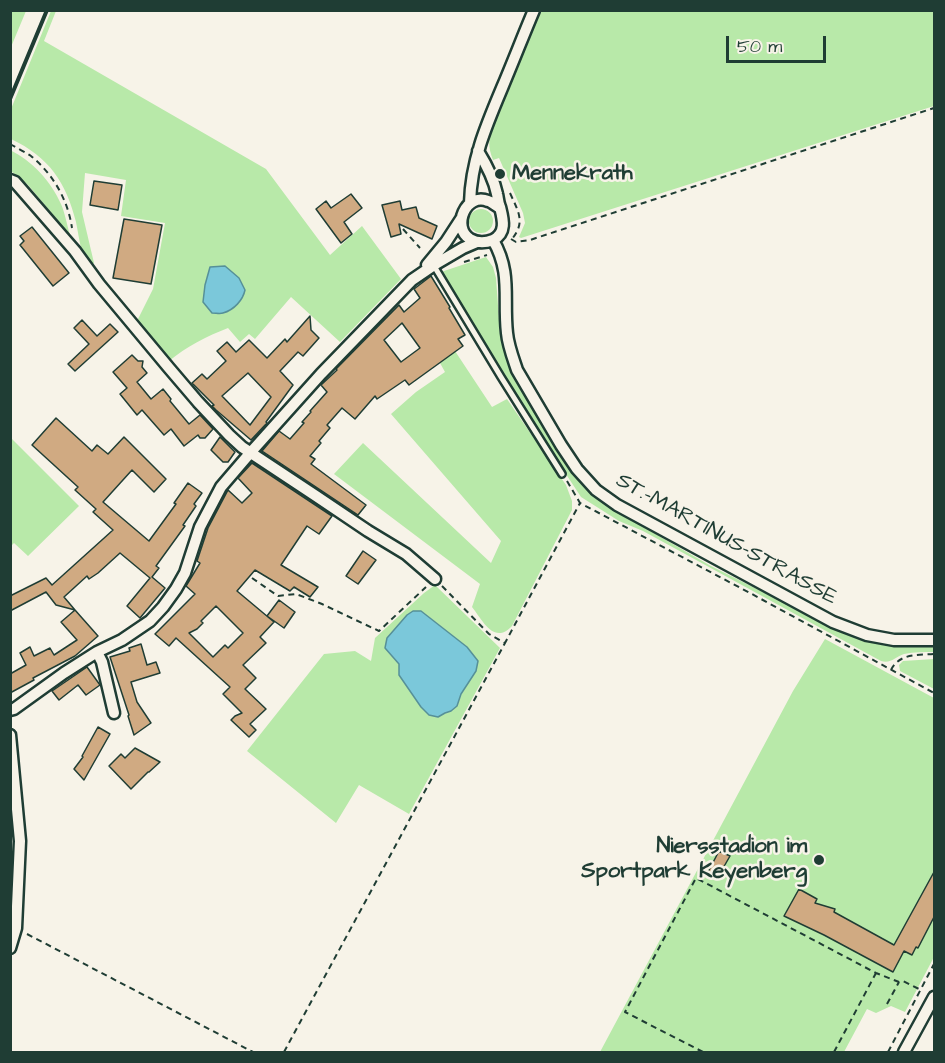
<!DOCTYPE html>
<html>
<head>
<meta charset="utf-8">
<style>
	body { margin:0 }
	#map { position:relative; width:945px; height:1063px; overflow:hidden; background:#f7f3e8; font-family:"Architects Daughter",sans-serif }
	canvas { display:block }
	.frame { position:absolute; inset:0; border:12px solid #1f3d34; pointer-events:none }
	.scale { position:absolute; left:726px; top:36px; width:100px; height:27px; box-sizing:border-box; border:3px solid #1f3d34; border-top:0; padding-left:8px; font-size:18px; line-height:21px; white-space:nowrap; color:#1f3d34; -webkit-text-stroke:4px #f7f3e8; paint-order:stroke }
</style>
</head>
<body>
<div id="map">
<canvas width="945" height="1063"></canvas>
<div class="frame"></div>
<div class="scale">50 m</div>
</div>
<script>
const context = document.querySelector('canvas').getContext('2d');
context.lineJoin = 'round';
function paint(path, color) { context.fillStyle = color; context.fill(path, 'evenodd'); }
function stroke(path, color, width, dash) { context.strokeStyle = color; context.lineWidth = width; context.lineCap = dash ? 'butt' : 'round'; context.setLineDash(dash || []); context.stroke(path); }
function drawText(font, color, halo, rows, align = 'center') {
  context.font = font + ' "Architects Daughter",sans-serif'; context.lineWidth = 5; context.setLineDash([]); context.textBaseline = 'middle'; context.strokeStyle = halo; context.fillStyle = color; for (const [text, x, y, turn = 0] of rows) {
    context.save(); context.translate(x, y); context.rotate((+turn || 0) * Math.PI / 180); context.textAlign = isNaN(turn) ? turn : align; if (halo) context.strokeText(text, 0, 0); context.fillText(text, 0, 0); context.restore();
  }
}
const green = new Path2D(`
	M11,10L26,11L11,47L10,11Z
	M51,11H56L44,41L266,169L330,255L362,226L401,279L340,342L291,297L255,339L249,334L240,342L228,328C207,336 186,347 169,361L137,321L153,289L165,223L121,216L126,180L85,173L82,212L94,263L91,265C88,262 84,258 83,254C80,246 78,232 76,222C66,182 49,157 11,139V109Z
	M541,11H934V106L521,238L519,237L525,223L523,213L499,158L493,160C488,148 488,138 493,126Z
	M10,150C32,161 51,181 61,204C65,213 67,225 70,235L28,185L11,171Z
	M469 221a12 12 0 1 1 24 0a12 12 0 1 1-24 0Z
	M486,257L493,267L496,278L500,333L511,372L557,450L575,475L591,492L614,510L711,566L843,632C875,643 900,646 934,644V652C925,652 914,652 904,654C895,657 891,664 881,661L643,531L619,521L581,497L533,424L441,272Z
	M455,351L492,407L507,399L566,485L572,501V510L512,626C494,645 483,621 472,607L480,584L334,474L363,443L491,563L501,541L391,414L416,392L445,372L440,363Z
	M11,438L79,506L28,556L14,543L11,546Z
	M435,585L500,648L409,814L359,785L336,823L247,751L324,654L355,651L371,661L375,638L424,593ZM414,611H421L467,647L476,671L461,694L457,706L451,711L445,713L438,717L421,707L399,675V664L388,652Z
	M825,639L934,698V957L905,1012L891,1006L876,1013L867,1009L844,1052H600L793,691Z
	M934,659V689L900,671L899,665L903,661Z`);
const water = new Path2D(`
	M225,266L239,278L245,290C243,300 234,310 223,313C220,314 216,313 212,313L203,302L205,285L210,267Z
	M413,611H421L467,647L478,661L476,671L461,694L457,706L451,711L445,713L438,717L429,715L421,707L399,675V664L385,648L387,638L407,615Z`);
const building = new Path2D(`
	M94,181L122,185L118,210L90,205Z
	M351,194L362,208L344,222L352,234L341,243L316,209L326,201L331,208Z
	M400,201L402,210L416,207L419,218L437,226L432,239L399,224L401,234L391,237L382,205Z
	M124,219L162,225L151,284L113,278Z
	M32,227L69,273L53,286L20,245L24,241L20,236Z
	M431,276L450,307L449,308L465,335L458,339L463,346L409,385L405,380L377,399L375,396L355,419L342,408L327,425L330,428L319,441L321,443L310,456L315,459L311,464L366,505L358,515L262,451L279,431L290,439L304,423L302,422L311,412L310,411L327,392L321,385L337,370L336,369L399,305L404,312L420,298L414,289ZM402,323L420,348L401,362L384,340Z
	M310,316L311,330L319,338L303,356L298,352L280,371L293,385L266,422L267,423L251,440L216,410L212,406L214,405L192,383L202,374L207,379L226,361L217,351L227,342L236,352L249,340L267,358L285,339L287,342ZM248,373L271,397L250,425L222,396Z
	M82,320L97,336L110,324L118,332L75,371L68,364L89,344L74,328Z
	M132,355L138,361H143L142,367L147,373L137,382L151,399L163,389L171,399L170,401L189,424L200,415L213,429L205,438H200L198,435L184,446L171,429L164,435L142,410L137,415L120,394L127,388L113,372Z
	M56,418L92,451L97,445L108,454L124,437L166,479L154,492L132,470L103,502L149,541L176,504L174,503L188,483L202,493L194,504L196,506L183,525L185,526L156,566L159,568L152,577L165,588L140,618L127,606L150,578L120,553L98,573L89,579L87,576L64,597L75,610L56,605L46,592L10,611V596L46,578L52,585L113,530L93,512L96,509L75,490L78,487L32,445Z
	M220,437L235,452L228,462H223L211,450Z
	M252,463L332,516L319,534L307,526L281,565L318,587L310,597L294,587L290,591L255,570L237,591L274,622L260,637L266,643L243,665L256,678L245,689L266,709L250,724L256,730L249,737L231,720L235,716L242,713L223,694L230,687L176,638L169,646L155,634L195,594L186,586L200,563L197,561L208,528L228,490L242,503L252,493L238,478ZM216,606L243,633L228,648L225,645L213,657L189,633L197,629L203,623L201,621Z
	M363,551L376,560L358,584L346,576Z
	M279,600L295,612L284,628L267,616Z
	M75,610L98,636L75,656L33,678L34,680L10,693V674L26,665L20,653L30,647L34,656L50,648L54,655L77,640L61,622Z
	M141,644L147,665L156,662L160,673L131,682L137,702L151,723L134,735L128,716L129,715L110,657L130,651L129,648Z
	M87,667L100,685L86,695L78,685L59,700L52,691Z
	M98,727L110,734L84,780L74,769L83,757L82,756Z
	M135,748L160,762L149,772H148L131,789L109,766L121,754L125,758Z
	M719,851L730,856L718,877L708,872Z
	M934,872V917L918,948L916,947L912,955L904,951L893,972L824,935L784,916L799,889L817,899L815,903L835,909L834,912L894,945Z`);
const path = new Path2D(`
	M10,144C17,148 25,152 31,156C53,174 68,200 72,228
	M510,193C518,211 526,222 512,239
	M403,229L420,248
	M511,239L516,242L530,240L934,108
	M464,262L487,255
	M567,481L580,503L750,593L934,693
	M252,578L278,596L296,594L322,604L379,631L426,587
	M442,586L489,634L505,643L580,503
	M891,670C899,653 919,655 934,654
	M27,934L253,1052
	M887,1004L899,982
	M284,1052L505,643
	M703,1052L625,1012L696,878L876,973L899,982L903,981L921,990
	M834,1052L876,973
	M888,1052L934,964`);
const service = new Path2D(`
	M434,266L501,377L562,474`);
const minor = new Path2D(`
	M478,151C486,164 494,179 497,194C498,198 498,203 500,207C503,219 507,233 493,240C485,243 477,243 470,239C451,227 466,192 488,201C492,202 496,206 500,208
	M10,180L15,182L75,251L99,284L169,368L198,402L229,435L242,447L316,496L368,531L406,554L435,579
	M470,203C471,161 486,126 502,88C513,62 523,36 534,10
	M493,240C512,273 503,298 507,333C508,345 513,358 517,370L561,445L577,469L596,490L617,505L833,622L867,635L894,640H934
	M427,265L446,242L461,219
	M97,652L102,662L114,713
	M10,710L14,709L64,673L97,652L122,640L150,621L163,607L176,589L185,573L200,527L221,487L251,452L321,374L412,280L434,265L463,248L477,242
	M10,735L20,841L16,928L10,948
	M904,1052L934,997`);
const rail = new Path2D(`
	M10,99L47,10`);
const markers = [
	[500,174,6,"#1f3d34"],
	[819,860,6,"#1f3d34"]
];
const poiNames = [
	["Mennekrath",512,174],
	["Niersstadion im",807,847,"right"],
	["Sportpark Keyenberg",807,872,"right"]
];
const streetNames = [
	["ST.-MARTINUS-STRASSE",726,540,29]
];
paint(green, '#b8e9a9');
paint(water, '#7bc8da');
stroke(water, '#569098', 1.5);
paint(building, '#d0aa82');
stroke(building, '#1f3d34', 1.5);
stroke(service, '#1f3d34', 10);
stroke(minor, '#1f3d34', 15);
stroke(path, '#1f3d34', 2, [6, 4.5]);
stroke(service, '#f7f3e8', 5);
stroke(minor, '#f7f3e8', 10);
stroke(rail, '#1f3d34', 4);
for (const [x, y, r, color] of markers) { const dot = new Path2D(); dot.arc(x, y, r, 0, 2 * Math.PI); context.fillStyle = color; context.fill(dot); stroke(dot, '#f7f3e8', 2); }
drawText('bold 22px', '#1f3d34', '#f7f3e8', poiNames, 'left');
drawText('22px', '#1f3d34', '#f7f3e8', streetNames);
</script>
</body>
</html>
